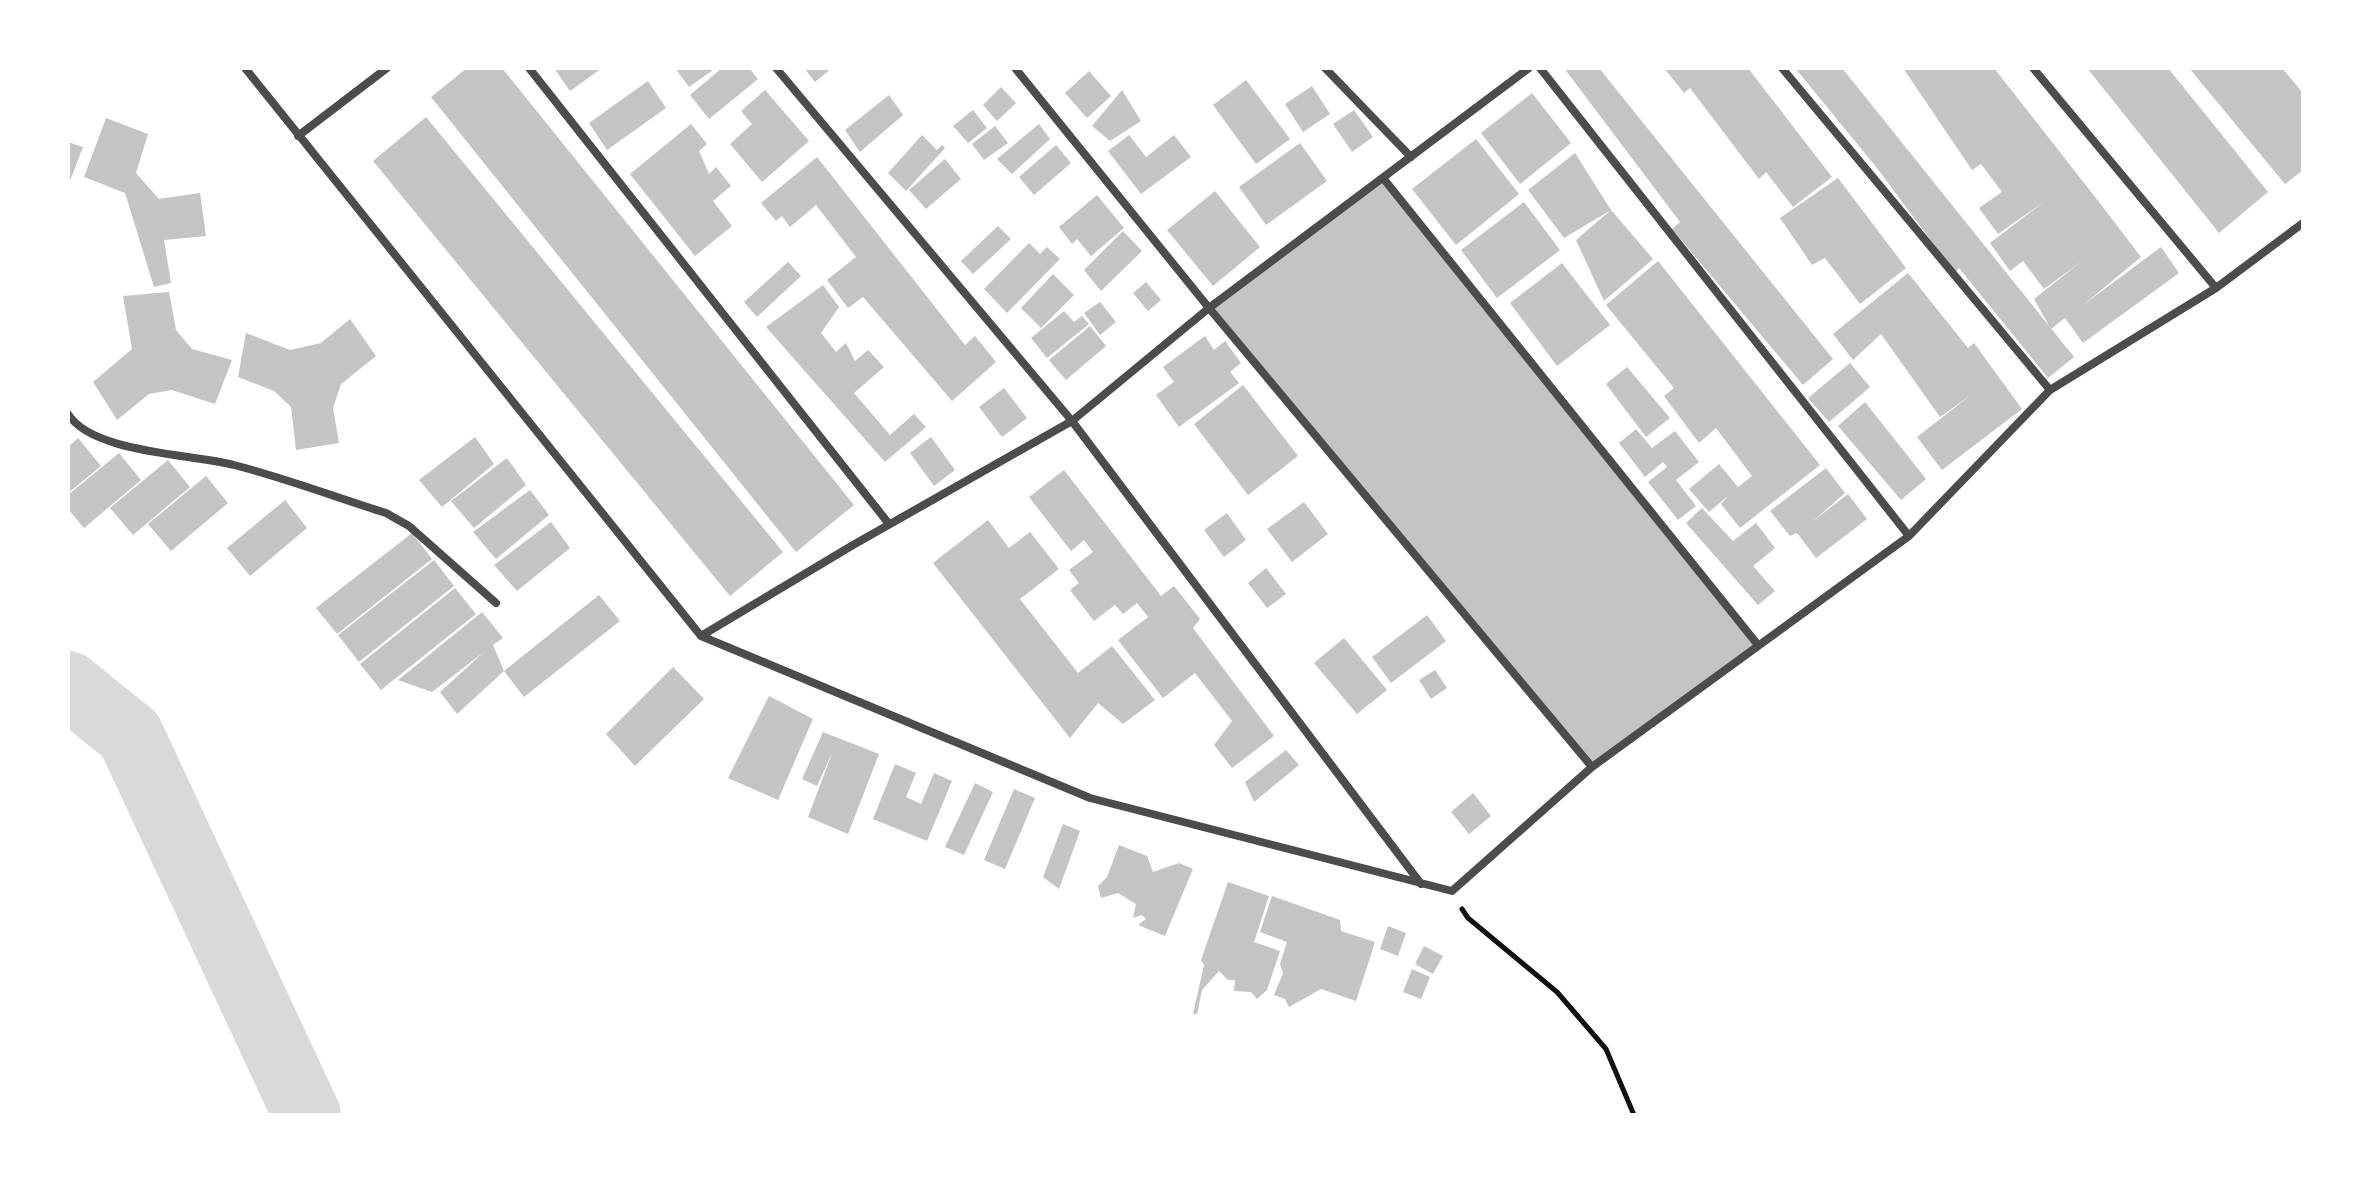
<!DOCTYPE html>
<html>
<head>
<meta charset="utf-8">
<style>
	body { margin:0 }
	#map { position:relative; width:2371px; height:1183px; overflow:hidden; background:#fff; font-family:"Noto Sans",sans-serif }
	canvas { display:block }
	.frame { position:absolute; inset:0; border:70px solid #fff; pointer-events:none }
</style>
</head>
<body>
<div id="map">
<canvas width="2371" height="1183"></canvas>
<div class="frame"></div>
</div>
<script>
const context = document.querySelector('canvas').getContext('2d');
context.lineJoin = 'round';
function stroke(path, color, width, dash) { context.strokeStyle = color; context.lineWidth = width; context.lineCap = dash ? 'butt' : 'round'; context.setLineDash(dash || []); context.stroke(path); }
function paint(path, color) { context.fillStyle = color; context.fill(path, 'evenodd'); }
const river = new Path2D(`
	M68,685L130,735L307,1115`);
const building = new Path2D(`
	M467,68H502L854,505L796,552L431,97Z
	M554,68H602L570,91Z
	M675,68H716L689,87Z
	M722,68H749L758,79L709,119L690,95Z
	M804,68H832L815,82Z
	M1564,68H1599L1833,359L1803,385L1672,229L1680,222Z
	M1664,68H1748L1832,177L1793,207L1766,172L1759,179L1690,88L1684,93Z
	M1795,68H1842L2074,357L2048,378L1959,268L1955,273L1877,168Z
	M1903,68H1994L2099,202L2141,257L2083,305L2161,247L2179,273L2083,343L2065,318L2051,329L2034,299L2082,261L2044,289L2023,261L2010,271L1990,243L2045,201L1998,234L1979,208L2002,192L1981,164L1972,170Z
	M2087,68H2168L2268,192L2219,233Z
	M2189,68H2282L2303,93V170L2285,184Z
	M1089,71L1111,96L1087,118L1065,93Z
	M1246,80L1290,139L1256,164L1213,105Z
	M648,81L666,108L607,150L589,123Z
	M1312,86L1330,114L1303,132L1285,104Z
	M1001,87L1016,103L997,121L983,105Z
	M765,90L809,141L762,182L730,144L752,124L741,111Z
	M1122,90L1141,121L1110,141L1092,126Z
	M1532,93L1571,143L1520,184L1481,133Z
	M889,95L903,115L860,152L845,130Z
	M973,110L987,128L968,143L953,126Z
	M1354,110L1373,137L1352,152L1333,124Z
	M426,117L783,552L730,596L373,161Z
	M106,118L148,134L136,173L159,199L200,193L206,236L164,240L171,283L154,287L125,193L84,177Z
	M691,124L707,144L699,151L709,174L716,167L731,186L713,201L732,226L695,256L630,174Z
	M1039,124L1050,139L1012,174L997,159Z
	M995,126L1008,143L984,160L972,144Z
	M922,135L937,150L942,145L945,148L906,191L888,173Z
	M1129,135L1146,157L1174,135L1191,157L1141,194L1108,151Z
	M1476,139L1519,194L1456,245L1412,189Z
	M68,142L83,147L68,186Z
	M1300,143L1327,181L1266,225L1239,187Z
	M1056,145L1071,163L1034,195L1019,177Z
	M1575,153L1611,210L1653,259L1604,301L1576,240L1611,210L1564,238L1528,190Z
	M817,157L965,345L975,336L996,362L952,401L863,297L848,308L827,280L856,257L816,205L790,227L782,216L776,221L761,203Z
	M945,159L961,179L926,209L909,190Z
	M1383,178L1758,645L1592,767L1209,308Z
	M1838,178L1906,268L1860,304L1825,258L1812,265L1780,218Z
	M1215,191L1260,247L1213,286L1167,230Z
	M1097,195L1124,228L1091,256L1077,239L1072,244L1059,227Z
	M1524,202L1560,250L1497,298L1461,250Z
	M998,226L1011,239L973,274L961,261Z
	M1123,231L1142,251L1101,291L1084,270Z
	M1029,243L1040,254L1047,247L1060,259L1007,313L984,289Z
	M1658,261L1820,465L1740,528L1721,504L1728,496L1709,512L1689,489L1719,464L1738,487L1752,476L1716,428L1699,443L1664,396L1674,388L1606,305Z
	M788,262L801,276L757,317L744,302Z
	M1562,263L1610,325L1557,366L1510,303Z
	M1908,273L1968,348L1974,343L2022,409L1942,470L1917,437L1971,395L1940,417L1881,334L1853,360L1833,334Z
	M1053,274L1074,295L1041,328L1021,308Z
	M1146,282L1161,300L1148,311L1133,293Z
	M823,285L839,307L821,333L836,352L846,343L855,361L868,350L884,367L854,393L890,435L914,414L926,427L885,462L766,327Z
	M169,292L176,330L192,349L232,360L215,404L172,390L149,394L117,420L93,382L132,349L123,296Z
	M1100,302L1116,322L1100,335L1084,313Z
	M1064,311L1074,322L1082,316L1089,324L1047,358L1031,338Z
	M350,319L376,356L341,384L333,408L339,443L296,450L291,407L274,391L238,377L246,333L290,350L321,343Z
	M1090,326L1106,346L1066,380L1049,360Z
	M1205,336L1214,350L1225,341L1241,363L1230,372L1239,383L1179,427L1156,395L1174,382L1163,367Z
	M1850,363L1870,387L1829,422L1808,398Z
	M1627,367L1670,418L1646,437L1606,384Z
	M1243,385L1298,456L1248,495L1194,424Z
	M1004,388L1027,418L1002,437L979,407Z
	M1865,402L1926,479L1901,500L1838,426Z
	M1636,429L1652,448L1675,431L1699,462L1676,480L1696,506L1678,520L1648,482L1667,467L1663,462L1645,477L1619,443Z
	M475,437L494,464L442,507L419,480Z
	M931,437L955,470L934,486L910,453Z
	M78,438L101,466L68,493V447Z
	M119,453L141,480L84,528L68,509V495Z
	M507,458L526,485L474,528L451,501Z
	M168,460L190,487L133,535L110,508Z
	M1826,468L1845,493L1812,522L1848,494L1867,519L1816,558L1797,533L1790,536L1770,511Z
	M1064,470L1161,596L1174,586L1200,619L1193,628L1274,736L1232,768L1214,745L1232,721L1195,673L1163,698L1118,640L1148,617L1137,603L1123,614L1115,605L1094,621L1070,590L1079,583L1069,570L1093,552L1084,540L1071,551L1029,497Z
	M206,476L228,503L171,551L148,524Z
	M530,490L549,515L496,559L473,532Z
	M285,500L307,528L250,576L227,548Z
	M1304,502L1328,534L1292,562L1267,529Z
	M1702,508L1733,541L1756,523L1775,548L1753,566L1775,591L1758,605L1686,523Z
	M1227,513L1246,540L1224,557L1204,530Z
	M988,520L1009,548L1030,532L1059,569L1020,599L1078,673L1112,646L1155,700L1123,724L1098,703L1070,738L933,563Z
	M551,522L570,548L517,591L494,565Z
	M412,533L432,559L337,634L316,608Z
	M434,560L454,586L359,662L338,635Z
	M1266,568L1286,594L1267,608L1248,583Z
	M455,588L476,614L381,690L360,664Z
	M599,595L620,621L524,697L504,671L457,714L440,692L484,652L432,692L398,680L482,612L503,638L493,645L504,671Z
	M1427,615L1446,641L1391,683L1372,657Z
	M1344,638L1387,690L1357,714L1314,663Z
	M673,667L704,699L635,766L606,734Z
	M1435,670L1447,688L1431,699L1419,680Z
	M769,696L813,719L778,800L728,778Z
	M823,732L879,754L848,834L808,817L833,751L817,786L802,779Z
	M1286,750L1299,765L1254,802L1245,782Z
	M895,764L916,773L906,797L921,804L934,773L952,781L927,841L873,819Z
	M975,783L993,792L964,855L945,847Z
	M1014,789L1035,798L1005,869L984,860Z
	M1473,793L1491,816L1469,834L1451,812Z
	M1063,824L1080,831L1059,889L1043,877Z
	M1119,845L1147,856L1153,872L1179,863L1193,869L1165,936L1138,925L1146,919L1142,915L1133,918L1136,904L1118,893L1101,898L1098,886L1107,877Z
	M1228,882L1269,896L1254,942L1280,951L1267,990L1257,999L1251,992L1234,991L1235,980H1228L1219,971L1202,990L1197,1014H1193L1204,965L1201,960Z
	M1272,896L1340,920L1341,931L1375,942L1356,1001L1321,989L1289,1007L1285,999L1274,995L1283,973L1280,964L1287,942L1260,932Z
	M1388,926L1406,933L1398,956L1380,949Z
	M1424,946L1443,956L1433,974L1415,964Z
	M1412,969L1430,977L1421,999L1403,992Z`);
const path = new Path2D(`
	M1462,909L1468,918L1557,992L1606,1049L1634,1115`);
const minor = new Path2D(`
	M245,68L701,636L1090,798L1452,891L1592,767L1909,536L2050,390L2216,288L2303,223
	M529,68L889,524
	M776,68L1072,421L1421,884
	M1015,68L1209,308L1592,767
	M1325,68L1411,157
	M1540,68L1909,536
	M1782,68L2050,390
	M2033,68L2216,288
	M298,136L387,68
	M1383,178L1758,645
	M68,414C92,453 192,454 234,465C285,478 335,497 386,513L409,526L496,603
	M701,636L853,545L1072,421L1209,308L1529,68`);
stroke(river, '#d9d9d9', 68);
paint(building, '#c4c4c4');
stroke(path, '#111', 5);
stroke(minor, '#4c4c4c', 8);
</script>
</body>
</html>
